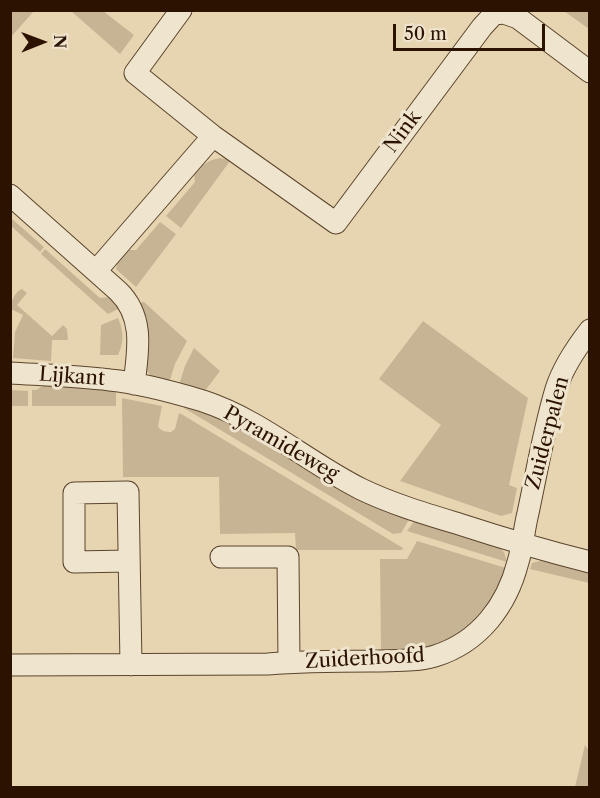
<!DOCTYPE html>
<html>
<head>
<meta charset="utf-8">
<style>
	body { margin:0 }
	#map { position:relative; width:600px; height:798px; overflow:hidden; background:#e7d5b2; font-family:"Libre Caslon Text",serif }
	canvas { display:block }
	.frame { position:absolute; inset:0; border:12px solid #2c1300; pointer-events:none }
	.north { position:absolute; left:12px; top:12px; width:60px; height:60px; -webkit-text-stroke:4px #efe4cd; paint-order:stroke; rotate:89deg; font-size:16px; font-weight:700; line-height:24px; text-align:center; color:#2c1300 }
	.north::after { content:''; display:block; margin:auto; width:21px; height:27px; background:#2c1300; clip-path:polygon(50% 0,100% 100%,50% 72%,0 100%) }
	.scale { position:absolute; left:393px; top:24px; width:152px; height:27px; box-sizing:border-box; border:3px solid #2c1300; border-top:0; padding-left:8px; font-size:18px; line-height:21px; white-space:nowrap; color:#2c1300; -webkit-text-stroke:4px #efe4cd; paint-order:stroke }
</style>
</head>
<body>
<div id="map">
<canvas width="600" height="798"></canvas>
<div class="frame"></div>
<div class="north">N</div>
<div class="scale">50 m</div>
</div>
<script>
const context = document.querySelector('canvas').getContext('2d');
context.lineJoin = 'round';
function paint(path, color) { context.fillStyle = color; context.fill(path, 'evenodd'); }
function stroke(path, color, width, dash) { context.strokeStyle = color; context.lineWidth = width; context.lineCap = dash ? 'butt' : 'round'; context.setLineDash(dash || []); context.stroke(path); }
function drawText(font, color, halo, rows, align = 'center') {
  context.font = font + ' "Libre Caslon Text",serif'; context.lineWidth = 6; context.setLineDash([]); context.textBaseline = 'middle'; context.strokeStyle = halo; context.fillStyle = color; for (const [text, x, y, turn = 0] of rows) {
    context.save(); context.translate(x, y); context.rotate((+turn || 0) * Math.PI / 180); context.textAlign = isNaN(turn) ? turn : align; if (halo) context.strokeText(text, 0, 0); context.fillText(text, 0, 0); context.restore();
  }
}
const green = new Path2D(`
	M11,10L34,11L11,37L10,11Z
	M71,11H103L134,35L120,54Z
	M564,11H589V29Z
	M220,158L226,159L230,161L181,228L166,216L195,182L194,173C203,165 208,160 220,158Z
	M12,219L44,247L40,252L11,226Z
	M160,222L176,234L136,287L116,269L117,263L126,250H136Z
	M45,249L100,298L111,297L120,308L108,314L41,254Z
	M22,289L27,293L17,305L52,336L63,325L67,329L68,340H52L51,361L13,358L15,332L23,315L11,309C10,303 15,291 22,289Z
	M142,302H144L187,341L175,364L169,383L151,376L146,370L139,306Z
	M118,318C124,332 124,342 118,355H100L101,325Z
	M423,321L528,398L509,485L517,488L512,513L501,516L400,481L441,425L379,379Z
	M194,348L220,371L204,392L179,385L185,366Z
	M44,385L116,391V406H32V390H36Z
	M10,390L28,391V406H11Z
	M122,398L162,406L158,426C160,431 166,432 171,432L175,429L179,413L183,415L403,548L402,550H296L295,533L220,534L219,477H123Z
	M185,406L206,413L236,426L274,448L410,518L401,533L393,534L184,408Z
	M415,520L499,547L504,552L507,562L407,531Z
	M417,541L506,568L499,589L473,625L442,644L417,650L381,651L380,559H407Z
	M544,560L589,572V583L530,569L532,563Z
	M585,745L589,751V787H575Z`);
const minor = new Path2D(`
	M181,10L135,73L213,136L336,223L482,27L494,14L504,13L518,18L590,72
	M10,195L118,291C145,317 138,351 134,384
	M96,271L213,136
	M10,373C44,375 77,376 110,380C141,383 173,392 203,401C261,420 307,462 361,489C392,504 426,514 459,524C502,538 546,551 590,562
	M221,557H288L289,662
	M129,561L74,562V493L128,492L131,665
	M10,665L268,664C303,661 338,661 372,661C394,660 415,662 435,656C480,642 507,605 518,562C523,546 524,529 528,513C537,471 544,429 556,389C563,367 576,348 590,330`);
const streetNames = [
	["Nink",403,132,-53],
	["Lijkant",72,377,4],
	["Zuiderpalen",548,433,-75],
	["Pyramideweg",281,444,30],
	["Zuiderhoofd",365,659,-3]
];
paint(green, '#c7b494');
stroke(minor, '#5b442c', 23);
stroke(minor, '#efe4cd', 21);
drawText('20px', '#2c1300', '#efe4cd', streetNames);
</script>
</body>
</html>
